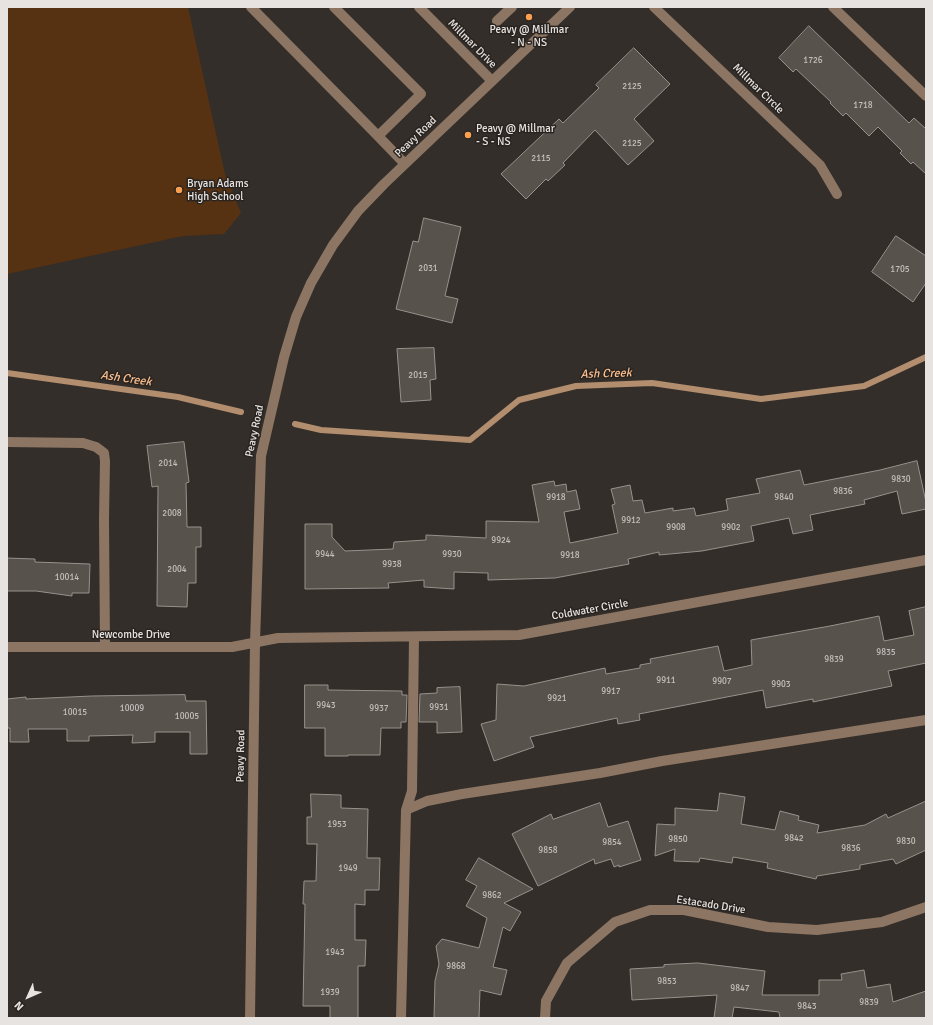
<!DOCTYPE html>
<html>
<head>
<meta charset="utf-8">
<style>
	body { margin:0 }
	#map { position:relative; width:933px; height:1025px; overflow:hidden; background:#332e29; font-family:Signika,sans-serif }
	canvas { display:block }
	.frame { position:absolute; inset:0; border:8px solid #e7e3e0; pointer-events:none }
	.north { position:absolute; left:8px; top:977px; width:40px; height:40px; -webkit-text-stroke:3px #292420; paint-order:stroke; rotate:225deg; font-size:11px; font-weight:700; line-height:16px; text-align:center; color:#e7e3e0 }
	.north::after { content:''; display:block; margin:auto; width:14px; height:18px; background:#e7e3e0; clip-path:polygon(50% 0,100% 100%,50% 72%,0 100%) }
</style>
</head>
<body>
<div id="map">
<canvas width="933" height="1025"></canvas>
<div class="frame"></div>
<div class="north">N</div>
</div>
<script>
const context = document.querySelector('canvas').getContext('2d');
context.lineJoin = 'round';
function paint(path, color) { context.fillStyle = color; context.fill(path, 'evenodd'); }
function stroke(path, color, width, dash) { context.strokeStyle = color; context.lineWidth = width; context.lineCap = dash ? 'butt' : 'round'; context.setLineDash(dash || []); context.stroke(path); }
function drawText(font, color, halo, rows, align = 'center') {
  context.font = font + ' Signika,sans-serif'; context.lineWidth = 3; context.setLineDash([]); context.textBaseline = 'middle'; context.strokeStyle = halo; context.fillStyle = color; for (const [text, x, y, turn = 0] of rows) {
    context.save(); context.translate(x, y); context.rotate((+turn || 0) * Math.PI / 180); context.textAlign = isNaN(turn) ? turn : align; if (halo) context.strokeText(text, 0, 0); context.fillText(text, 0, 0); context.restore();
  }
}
const green = new Path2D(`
	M7,7H188L225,174L241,213L224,234L183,236L7,274Z`);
const stream = new Path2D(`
	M7,373L178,397L241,412
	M295,424L321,430L470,440L519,400L576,386L652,383L761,399L864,386L926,357`);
const building = new Path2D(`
	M809,26L909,123L914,118L926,129V174L913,162L911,164L900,153L902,151L878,127L869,136L846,113L843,116L830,103L831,102L796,69L793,72L779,58Z
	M634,48L670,84L634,119L654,141L628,165L595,130L563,163L565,165L548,181L546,179L526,199L501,174L559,119L563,123L599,88L596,85Z
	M424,218L461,227L445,296L458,299L452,323L396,309L413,241L418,242Z
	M896,236L926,256V283L913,302L872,272Z
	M434,348L436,379L430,380L431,400L401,402L397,349Z
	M184,442L189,482L186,483L187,527H201V547H196V583H188L187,607L157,606L158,486L152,487L147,446Z
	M917,461L926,502V509L902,514L897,491L864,500L865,504L810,515L813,530L793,534L789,518L751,526L754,541L702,551L659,555V552L628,559L629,564L555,578L488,580V573L454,572V589L424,587V580L388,583L389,588L305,589V524H332V537L345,551L393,549L394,542L426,540V535L486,538V521L539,522L532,485L554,481L555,486L566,484L567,492L576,490L580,509L564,512L570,543L618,533L612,505L615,504L611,489L630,485L633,501L642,500L645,513L673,508V511L694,508L696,516L728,510L726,499L760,493L756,479L800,470L804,485L880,470Z
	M7,558L35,559V562L90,564L89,593H72V596L36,591H7Z
	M926,607V663L888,671L892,686L813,702V699L766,708L763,690L639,714L640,720L618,724L617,718L530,737L534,747L494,761L481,724L496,720L497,684L524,686L605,668L606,674L640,668V665L651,663L650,659L718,646L724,671L752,665L751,640L830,626L879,616L884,641L914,635L909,611Z
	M305,685H328V690L402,691V695H407L406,722H401V728H381L380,755H348V756H325V728H305Z
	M460,687L462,732L437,733V722H419L420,694L437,693V688Z
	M185,695L186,701H206L207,754H190V732H155V742L132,743L133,735L89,736V741H67V729H28L29,742H10V728H7V699L26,697V699L92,696Z
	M720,793L745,797L741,824L775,830L780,811L799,816L798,820L819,825L817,833L865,825L886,814L888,818L926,801V850L896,864L893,859L860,865V869L817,876L816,879L767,868L768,863L733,857L732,863L700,858L699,862L674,861L675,849L655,856L657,824L675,825V808L717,811Z
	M311,794L341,795V808L368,809L367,858H380L379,890H365V905L355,904V940H366L365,966H358V1018H330V1006H303L305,904H303L304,881H316L317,844H307V817H311Z
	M600,803L608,827L628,821L641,860L619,867V865L614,867L611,859L595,864L594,859L538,886L512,834L551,814L553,819Z
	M479,858L533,889L504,903L521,912L510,931L503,927L493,967L507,970L501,995L480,990L479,1018H434L435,981L439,964L436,946L442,939L479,948L487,918L466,906L477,886L466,880Z
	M698,963L765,971L762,995H819V980H842L841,974L864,970L867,988L890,984L893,1002L926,991V1018H780L779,1012L734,1007L732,1018H714L717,995L632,1000L630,969L664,967V965Z`);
const minor = new Path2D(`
	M251,7L378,136L421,94L334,7
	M419,7L492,81
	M654,7L820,165L837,194
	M833,7L926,96
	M497,21L512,7
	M378,136L405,164
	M7,442L83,443L96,447L104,453L105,461L104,519L105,647
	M7,647H232L278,638L519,635L926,560
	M406,810L427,801L462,794L600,773L662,761L926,720
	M250,1018L255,643L261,456L284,357L296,317L311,283L333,245L358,211L384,184L570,7
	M401,1018L406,810L412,791L414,637
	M545,1018L546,1001L567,963L615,922L650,910H684L768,927L817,930L882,922L926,907`);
const markers = [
	[529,17,4,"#fa9f4f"],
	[468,135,4,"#fa9f4f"],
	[179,190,4,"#fa9f4f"]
];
const numberNames = [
	["1726",813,61],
	["2125",632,87],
	["1718",863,106],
	["2125",632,144],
	["2115",541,159],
	["2031",428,269],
	["1705",900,270],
	["2015",418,376],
	["2014",168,464],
	["9830",901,480],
	["9836",843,492],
	["9918",556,498],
	["9840",784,498],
	["2008",172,514],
	["9912",631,521],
	["9908",676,528],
	["9902",731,528],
	["9924",501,541],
	["9944",325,555],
	["9930",452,555],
	["9918",570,556],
	["9938",392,565],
	["2004",177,570],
	["10014",67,578],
	["9835",886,653],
	["9839",834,660],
	["9911",666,681],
	["9907",722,682],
	["9903",781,685],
	["9917",611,692],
	["9921",557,699],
	["9943",326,706],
	["9931",439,708],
	["10009",132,709],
	["9937",379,709],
	["10015",75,713],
	["10005",187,717],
	["1953",337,825],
	["9842",794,839],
	["9850",678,840],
	["9830",906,842],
	["9854",612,843],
	["9836",851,849],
	["9858",548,851],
	["1949",348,869],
	["9862",492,896],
	["1943",335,953],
	["9868",456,967],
	["9853",667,982],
	["9847",740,989],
	["1939",330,993],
	["9839",869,1003],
	["9843",807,1007]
];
const poiNames = [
	["Peavy @ Millmar",529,30,"center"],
	["- N - NS",529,43,"center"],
	["Peavy @ Millmar",476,129],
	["- S - NS",476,142],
	["Bryan Adams",187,184],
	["High School",187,197]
];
const streetNames = [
	["Millmar Drive",472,44,45],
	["Millmar Circle",758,89,44],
	["Peavy Road",416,137,-44],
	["Peavy Road",255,431,-78],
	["Coldwater Circle",590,610,-10],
	["Newcombe Drive",131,635],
	["Peavy Road",241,756,-89],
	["Estacado Drive",711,905,9]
];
const waterNames = [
	["Ash Creek",606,374,-2],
	["Ash Creek",126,379,8]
];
paint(green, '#563212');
stroke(stream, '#b28e6f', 6);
paint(building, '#58524d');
stroke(building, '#98918c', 1);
stroke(minor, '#8c7563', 10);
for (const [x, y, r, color] of markers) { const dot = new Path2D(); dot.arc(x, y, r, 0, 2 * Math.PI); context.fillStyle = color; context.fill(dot); stroke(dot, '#292420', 1.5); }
drawText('9px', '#c3bfbb', null, numberNames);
drawText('11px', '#e7e3e0', '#292420', poiNames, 'left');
drawText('11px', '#e7e3e0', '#292420', streetNames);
drawText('italic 12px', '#fcbf8f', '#292420', waterNames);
</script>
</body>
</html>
